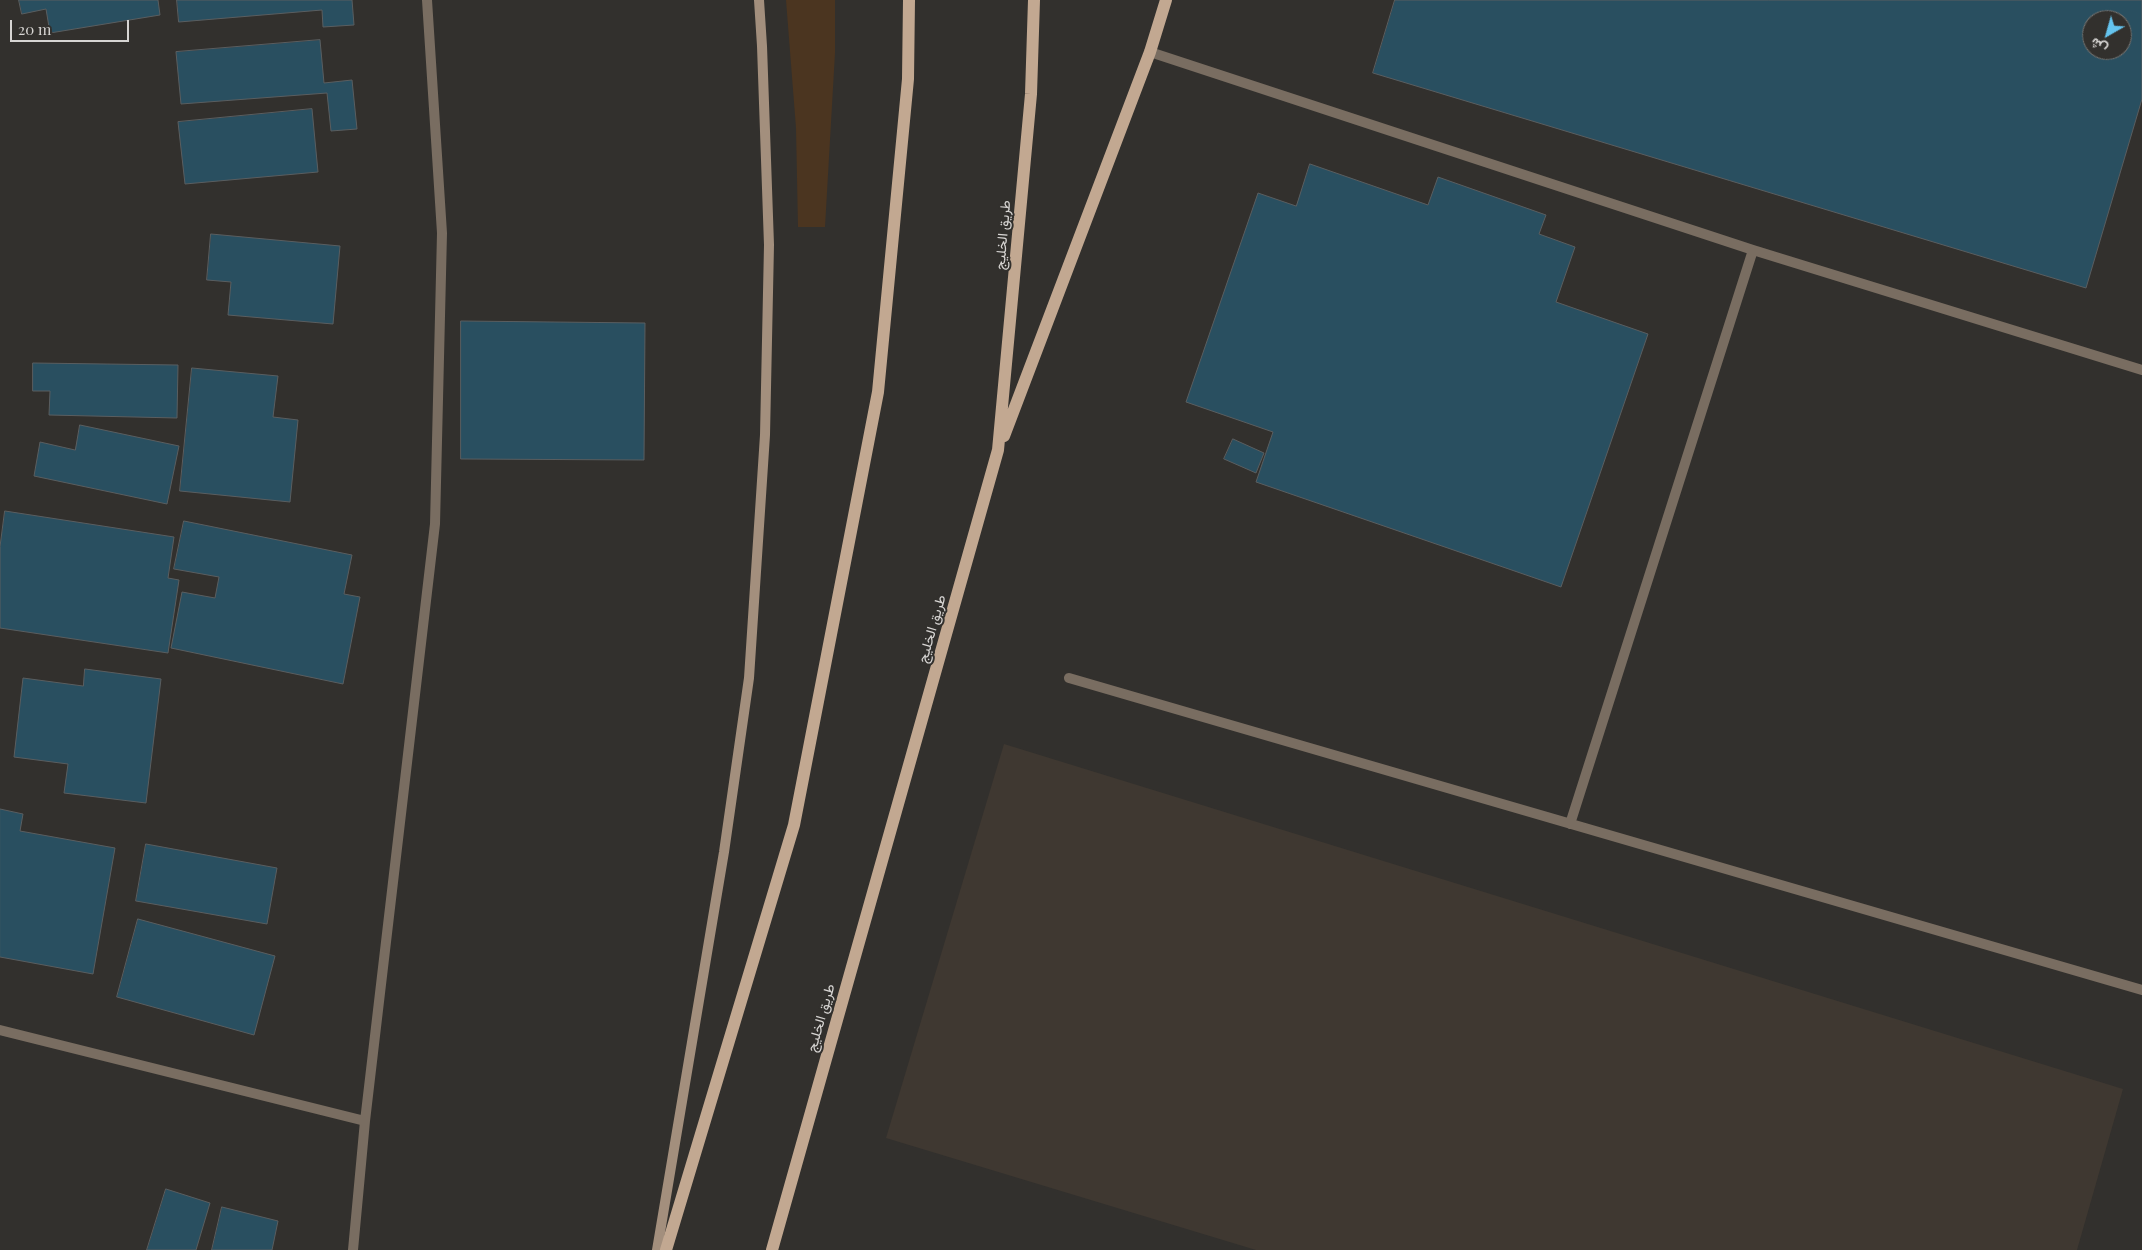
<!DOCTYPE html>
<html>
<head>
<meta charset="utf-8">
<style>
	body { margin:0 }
	#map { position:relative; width:2142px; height:1250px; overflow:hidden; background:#32302d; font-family:"Playfair Display",Vazirmatn,serif }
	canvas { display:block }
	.north { position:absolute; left:2082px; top:10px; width:50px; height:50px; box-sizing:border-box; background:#32302d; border:1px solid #74726f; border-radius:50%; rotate:218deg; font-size:14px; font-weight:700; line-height:20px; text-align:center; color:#d7d5d3 }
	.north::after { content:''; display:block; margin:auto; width:18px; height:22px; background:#65c4ef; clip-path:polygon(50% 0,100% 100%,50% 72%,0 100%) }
	.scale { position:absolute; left:10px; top:20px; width:119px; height:22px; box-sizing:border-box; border:2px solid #d7d5d3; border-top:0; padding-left:6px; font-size:15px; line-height:18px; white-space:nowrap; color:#d7d5d3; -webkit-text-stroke:4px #32302d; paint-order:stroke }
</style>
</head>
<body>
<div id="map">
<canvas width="2142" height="1250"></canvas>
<div class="north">ش</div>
<div class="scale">20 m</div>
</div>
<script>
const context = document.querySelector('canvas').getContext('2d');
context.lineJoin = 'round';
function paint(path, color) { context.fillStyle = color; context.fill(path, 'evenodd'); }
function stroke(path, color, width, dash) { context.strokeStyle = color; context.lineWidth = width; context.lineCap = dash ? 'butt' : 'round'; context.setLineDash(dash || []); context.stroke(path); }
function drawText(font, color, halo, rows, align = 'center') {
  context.font = font + ' "Playfair Display",Vazirmatn,serif'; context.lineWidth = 4; context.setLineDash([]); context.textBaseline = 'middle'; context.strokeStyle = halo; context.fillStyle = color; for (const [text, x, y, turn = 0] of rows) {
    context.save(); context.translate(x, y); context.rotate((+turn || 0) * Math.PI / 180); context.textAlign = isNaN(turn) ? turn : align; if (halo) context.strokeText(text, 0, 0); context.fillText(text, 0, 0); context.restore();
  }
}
const built = new Path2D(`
	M1004,744L2123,1089L2077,1250H1256L886,1138Z`);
const green = new Path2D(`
	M786,0H835V53L825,227H798L796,128Z`);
const building = new Path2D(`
	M19,0H158L160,15L50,33L46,9L22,14Z
	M177,0H352L354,25L323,27L322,10L179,22Z
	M1395,0H2142V99L2086,288L1373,73ZM2092,20H2122V50H2092Z
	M320,40L324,83L352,80L357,129L331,131L327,93L181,104L176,52Z
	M312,109L318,172L185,184L178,122Z
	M1310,164L1428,205L1438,177L1546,215L1539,234L1575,247L1556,302L1648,334L1561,587L1256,482L1273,432L1186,402L1258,193L1296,206Z
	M211,234L340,246L333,324L228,315L231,282L207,280Z
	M461,321L645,323L644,460L461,459Z
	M33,363L178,365L177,418L49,415L50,391H33Z
	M192,368L278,376L273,417L298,420L290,502L180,491Z
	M80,425L179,446L167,504L34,476L40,442L75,450Z
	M1233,439L1264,453L1256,473L1224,459Z
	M5,511L174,537L168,578L179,580L168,653L0,628V547Z
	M184,521L352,555L344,594L360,597L343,684L171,648L182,592L215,598L219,577L174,569Z
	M85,669L161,679L146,803L64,793L68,764L14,757L23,678L83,686Z
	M0,809L23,814L20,831L115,848L93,974L0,957Z
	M146,844L277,868L267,924L136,901Z
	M138,919L275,956L254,1035L117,997Z
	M166,1189L210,1203L196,1250H147Z
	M222,1207L278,1221L272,1250H212Z`);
const street = new Path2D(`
	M1150,52L1753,250L2142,370
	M1069,678L2142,990
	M1570,824L1753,250
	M0,1030L365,1121
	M353,1250L365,1121L435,524L442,233L427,0`);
const secondary = new Path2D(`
	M657,1250L724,852L749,678L765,435L769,245L762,46L759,0`);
const primary = new Path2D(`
	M1004,436L1150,52L1166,0
	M666,1250L794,825L878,392L908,79L909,0
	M772,1250L998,450L1031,94L1034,0`);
const streetNames = [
	["طريق الخليج",1003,235,-85],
	["طريق الخليج",932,629,-74],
	["طريق الخليج",821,1018,-74]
];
paint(built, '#3f3831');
paint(green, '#4b3520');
paint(building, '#294f60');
stroke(building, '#5a5e60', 1);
stroke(street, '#796d61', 10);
stroke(secondary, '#a38f7d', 10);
stroke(primary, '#c2a891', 12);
drawText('14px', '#d7d5d3', '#32302d', streetNames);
</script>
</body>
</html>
